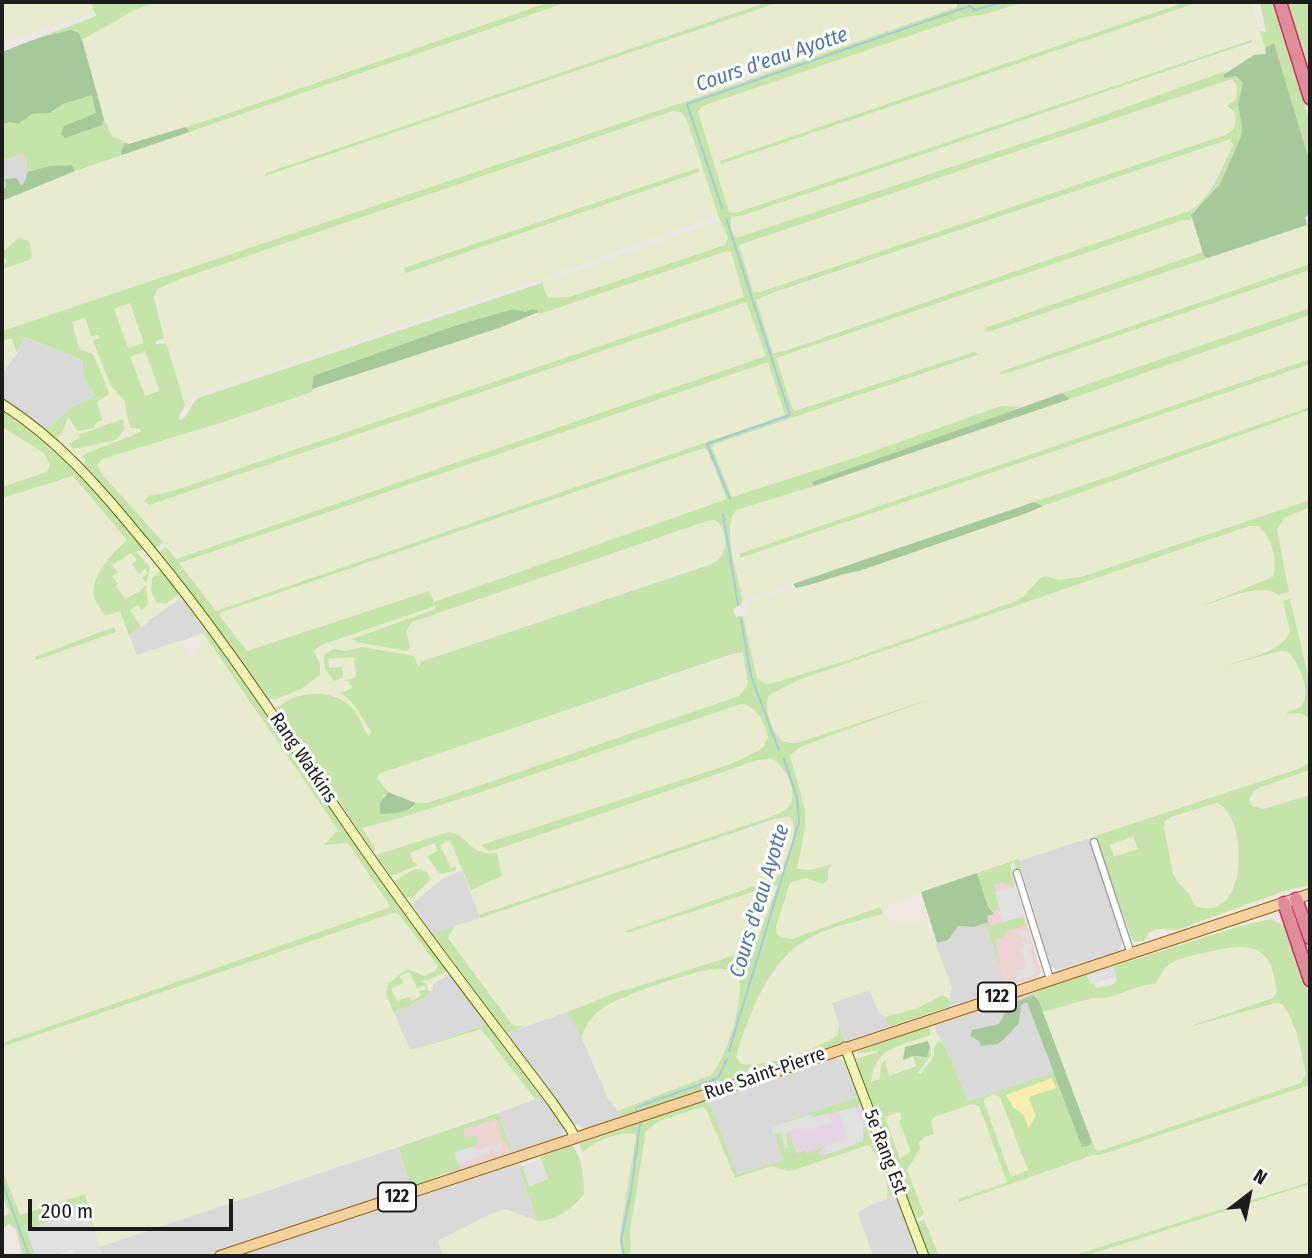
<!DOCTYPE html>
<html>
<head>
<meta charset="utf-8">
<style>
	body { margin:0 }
	#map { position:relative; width:1312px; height:1258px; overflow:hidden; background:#ede9e2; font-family:"Fira Sans Condensed",sans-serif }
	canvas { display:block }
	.frame { position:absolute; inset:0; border:4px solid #1c1c1c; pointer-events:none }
	.north { position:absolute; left:1214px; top:1160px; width:70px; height:70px; -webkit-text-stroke:5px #fff; paint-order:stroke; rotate:32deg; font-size:19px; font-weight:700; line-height:28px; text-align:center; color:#1c1c1c }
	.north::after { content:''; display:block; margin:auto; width:24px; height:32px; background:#1c1c1c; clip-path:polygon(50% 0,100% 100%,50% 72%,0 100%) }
	.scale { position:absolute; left:28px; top:1199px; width:205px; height:32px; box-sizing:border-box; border:4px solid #1c1c1c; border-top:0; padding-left:9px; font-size:21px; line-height:24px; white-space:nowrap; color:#1c1c1c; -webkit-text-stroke:5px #fff; paint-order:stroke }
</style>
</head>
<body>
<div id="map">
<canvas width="1312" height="1258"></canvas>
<div class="frame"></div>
<div class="north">N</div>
<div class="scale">200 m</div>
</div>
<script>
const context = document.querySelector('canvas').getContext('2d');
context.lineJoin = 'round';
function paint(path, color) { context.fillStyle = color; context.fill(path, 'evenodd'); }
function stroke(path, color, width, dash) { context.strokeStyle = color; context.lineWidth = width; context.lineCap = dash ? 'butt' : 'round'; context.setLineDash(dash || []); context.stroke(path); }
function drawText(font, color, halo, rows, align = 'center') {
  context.font = font + ' "Fira Sans Condensed",sans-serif'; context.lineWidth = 6; context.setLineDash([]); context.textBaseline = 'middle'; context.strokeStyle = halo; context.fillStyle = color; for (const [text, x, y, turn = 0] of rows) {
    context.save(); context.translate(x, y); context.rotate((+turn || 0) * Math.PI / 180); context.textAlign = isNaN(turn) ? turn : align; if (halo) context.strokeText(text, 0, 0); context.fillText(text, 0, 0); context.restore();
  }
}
const residential = new Path2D(`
	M26,154L27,172L24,183L20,185L17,183L2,190V158L4,157L6,160Z
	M25,337L82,360L85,380L95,396L73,406L46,430L2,398V374L18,352Z
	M182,598L187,601L208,632L137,656L129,635L149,622L148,619Z
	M1089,838L1121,935L1122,945L1118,951L1057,970L1051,966L1019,861Z
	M462,870L476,901L480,918L433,934L412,904L443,878Z
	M985,922L1006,987L951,1006L946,972L933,944L948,940L954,929L958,926L974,927Z
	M448,975H450L487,1024L410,1051L394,1013L424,998L432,991L433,984Z
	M869,990L880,1014L887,1018L890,1026L845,1042L832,1003Z
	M1035,992L1059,1071L968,1101L944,1044L936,1033L935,1025L938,1022Z
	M567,1012L577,1027L608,1098L622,1116L586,1129L573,1123L507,1033Z
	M833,1057L844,1061L858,1097L771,1126L783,1160L736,1174L708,1099Z
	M541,1097L563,1126V1136L512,1152L498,1113Z
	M398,1147L411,1187L203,1256H102L99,1247Z
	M518,1164L537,1221L506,1209L484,1217L438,1241L443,1256H238Z
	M896,1195L917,1252L903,1256H873L857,1213L858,1210Z`);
const commercial = new Path2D(`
	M1008,863L1041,972L1036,978L1006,987L985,922L988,921L986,916L990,915L977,873Z
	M498,1113L512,1152L448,1174L451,1170L460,1167L446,1131Z`);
const industrial = new Path2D(`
	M858,1097L875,1142L794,1170L783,1160L771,1126Z`);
const farmland = new Path2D(`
	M2,2H91L95,11L71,22L72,20L2,43Z
	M158,2H550L215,118L129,144L125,143L123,154L568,2H768L266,173L265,176L780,2H957V7L693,99L2,331V201L75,171L50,166L27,172L26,154L5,160L4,157L2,158V124L104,119L82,40L136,9Z
	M1025,2H1186L720,161L822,129L1199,2H1251L1267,54L1254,55L1228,70L1202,82L1066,129L736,239L731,229V217L744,215L1252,43L1251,41L736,213L729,212L698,113L702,106L965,17L986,14Z
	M1232,79L1237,86L1236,99L1231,102L1235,112L1236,125L1233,131L1225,135L760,292L754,293L738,246Z
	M673,111L681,112L687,120L718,215L540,279L192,397L185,405L159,322L154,298L157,289L183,278ZM698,168V172L406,273Z
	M1230,139L1233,145L1205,197L1198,206L1189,211L774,353L756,300Z
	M721,220L728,238L726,245L569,297L548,298L542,283Z
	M1183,220H1191L1203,252L986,328L984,331L988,332L1307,225H1310V264L1002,370L1011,372L1310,270V308L1019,407L1001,406L857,457L732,497L712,447L715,444L977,356L974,352L795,411L792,409L775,358Z
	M727,251L731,252L744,297L170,492L148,496L146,503L149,505L745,302L766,356L176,559L98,468V461L102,459L220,423L312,392V389Z
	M132,295L160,352L181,423L108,450L83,463L46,430L73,406L95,396L85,380L82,360L25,337L2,374V336Z
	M1310,315V359L740,554V557L1310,364V407L743,601L733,557L729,521L736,510L1070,399Z
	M768,361L786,414L216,611L178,563Z
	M1310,410V500L1081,577L1059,580L1046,576L1040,578L1024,596L1016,601L857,657L774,683L766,684L757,679L743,616L751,601L790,589L815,585L843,573L888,561Z
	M2,427L44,453L50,465L47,472L2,487Z
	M704,448L707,450L727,499L434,603L438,613L707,521L715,520L720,524L723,530L726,548L724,555L719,560L421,661L422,664L380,728L365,739L312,761L238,654L244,650L219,615L222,612Z
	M73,476L139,549L141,546L184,599L176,601L129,635L137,655L180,641L189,657L202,646L196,636L204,634L339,830L325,845L347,843L392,907L2,1043V498Z
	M1310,507V684L1290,599L1283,601L1290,631L1289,637L1284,642L1262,653L1240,661L1280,651L1288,652L1292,656L1299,665L1305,697L1301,707L1287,714L1301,713L1310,719V762L1301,768L1165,812L1166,821L1216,803L1226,808L1231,817L1239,851L1236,887L1229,898L1219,905L1204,909L1195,906L1188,892L1178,883L1169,860L1109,875L1095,836L977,873L792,939L780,937L777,934L776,927L790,883L805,878L823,884L831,868V864L817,869L802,871L797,868L805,829L801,792L790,755L802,746L918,704L797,743H787L781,739L775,730L766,705L769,695L798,680L1249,526H1258L1267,534L1276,569L1273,577L1219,601L1260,589L1275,591L1279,595L1289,591L1277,529L1284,518Z
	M743,652L748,685L744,692L739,696L680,717L427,803H416L394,795L388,792L377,778V775L381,773Z
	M741,704L755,710L766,727L768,737L767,741L758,751L728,765L482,845L498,849L758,760L773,759L786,773L792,795L788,808L770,817L479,915L462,870L443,878L414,901L413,908L376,855L379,854L361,828L397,819L475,794Z
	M1310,770V795L1263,809L1256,808L1250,803L1249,799L1254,790Z
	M789,816L795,824L794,834L780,875L755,886L627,933L773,885L777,887L776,893L756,943L750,950L633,988L617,991L602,1000L526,1026H516L511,1023L448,938L455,926Z
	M393,913H398L439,966L435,971L426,975L446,969L450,975L438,980L433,984L432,991L424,998L394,1013L410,1050L481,1028L535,1099L99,1247L85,1194L20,1215L2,1169V1047Z
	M883,914L902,925L926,920L952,987L949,998L945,996L937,997L916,1009L885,1017L878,1010L869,990L832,1003L839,1025L838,1034L826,1043L756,1066L741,1064L736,1057L758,995L791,952L809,938Z
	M1238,945L1252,948L1268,960L1275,980L1277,993L1273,998L1202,1023L1276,1003L1282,1004L1287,1010L1298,1041L1306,1074L1305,1079L1301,1083L1097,1152L1042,1012L1093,998L1101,999L1147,984L1155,983L1165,967L1180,959Z
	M716,969L738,973L741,983L739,1002L722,1059L716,1069L711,1075L618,1111L608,1098L582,1038L585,1028L601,1008L613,1001L690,974Z
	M938,1022L934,1028L936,1033L944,1044L969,1105L979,1106L1008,1182L959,1199L1097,1154L1100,1155L1307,1085H1310V1182L1071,1256H939L906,1170L900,1177L856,1058L857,1054L862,1048Z
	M994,1094L999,1095L1028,1170L1011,1177L984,1102L985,1098Z
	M703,1107L706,1109L733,1177L772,1166L794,1170L868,1145L871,1146L889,1195L887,1198L857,1212L873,1256H631L630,1231L646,1131L659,1121Z
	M628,1132L636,1135L620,1235L622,1256H443L438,1241L484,1217L506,1209L541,1222L573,1207L584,1191L580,1162L585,1149L590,1144Z
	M1310,1184V1253L1299,1256H1085Z`);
const grass = new Path2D(`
	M91,2H158L136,9L82,40L75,30L38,38L96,16Z
	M550,2H568L75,171L72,165C57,165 42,168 27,172L26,154L5,160L2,150V124L32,114L50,113L63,104L92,95L97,113L64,126L104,119L112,136L129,144L215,118Z
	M768,2H780L265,176L266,173Z
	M957,2H1025L986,14L965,17L702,106L698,112L729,212L736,213L1251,40L1252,42L744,215L731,217V229L736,238L1066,129L1228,70L1223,75L1224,78L1236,76L1243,83L1238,103L1242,130L1240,139L1220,184L1210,197L1193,211L1191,220H1183L776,358L792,408L795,411L974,352L977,353V355L715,444L712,447L732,497L857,457L1001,406L1019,407L1005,414L813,482L814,486L736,510C721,526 739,581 743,601L741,605L733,609L736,617L743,616L757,679L766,684L774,683L857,657L1016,601L1024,596L1040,578L1046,576L1059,580L1081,577L1310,500V507L1284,518L1277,529L1289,592L1278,595C1262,581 1221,601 1202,606L1273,577C1278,563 1272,535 1258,526H1249L798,680L769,695C763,706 772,737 785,742C788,743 794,743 797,743L931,699L802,746L790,755L805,810V829L797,868C808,873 822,867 832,864L828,871V879L823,884L805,878L790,883L776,927L777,934L780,937L792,939L880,907L883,914C859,921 831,926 809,938C768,961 749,1014 736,1057L741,1064C759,1069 824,1048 838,1034L839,1025L845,1042L757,1071L751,1067L747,1069L749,1074L622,1116L618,1111L711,1075C727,1058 746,995 738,973C731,970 724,968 716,969C698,969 617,997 603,1008C594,1014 583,1028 582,1038L567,1012C590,1005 610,992 633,988L750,950L756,943L775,893L777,887L774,885L627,933L626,931L755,886L780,875C785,858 803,830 789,816L775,819L480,918L479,915L770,817C776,814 786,811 790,805C798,790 785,767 773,759L758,760L498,849L489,851L481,845L728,765L758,751L764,746L768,737C764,722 758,707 741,704L475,794L397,819L362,828L376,850L373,851L279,713L278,711L281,712L278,708C297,688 338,689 355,711C360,718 363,728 368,736L372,732C361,718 356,702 340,693L353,688L348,681H343L356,678L354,657L328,659L329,668L342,667L343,678L334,681L325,669L324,660L325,654L334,649L346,651L362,647L409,655L414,656L418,666L421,664L420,662L709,565C728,556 729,542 720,524L715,520L707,521L412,622L406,631L410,648L406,651L357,642L352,639L436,609L435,606L321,645L314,651L320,664V675L301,689L274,700L270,694L271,699H269L238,654L160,551L166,547L176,559L766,356L746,302L149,505L144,501L148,496L170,492L744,297L731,252L727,251L539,314V312H526L513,309L454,326L313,376L312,392L220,423L102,459L97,465L101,473L163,542L156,548L83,463L86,460L82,457L87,453L141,432L140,429L130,428L124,400L111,386L93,341L99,338L98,335L91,336L85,318L72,322L79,349L93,354L108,390L109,394L97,402L102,420L97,422L94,428L78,431L68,417L62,433L57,438L46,430L73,406L95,396L85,380L82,360L25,337L17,353L12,338L2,341V331L693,99L957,7ZM1232,79L1237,86L1236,99L1227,106L1235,112C1236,124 1237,129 1225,135L760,292H753L739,245ZM673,111L681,112L687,120L718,215L728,238L725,245L569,297L548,298L542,283L198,398C190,404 190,414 181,420L178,418L185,405L167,346L165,343L157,344L155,342L164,338L154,298L157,289L183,278ZM1230,139L1233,145C1222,168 1211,199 1189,211L785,351L773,353L756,300L775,292ZM130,303L144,343L128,348L114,309ZM145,351L160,391L145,396L130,357ZM768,362L785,415L216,611L179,563ZM704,448L707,450L727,499L434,602L429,591L247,651L219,615L222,612ZM743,652L748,685L739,696L487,783L427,803H416L412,809L382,797L388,792L377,778L378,775L381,773L729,655Z
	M1186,2H1199L721,164L720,161Z
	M1260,2H1272L1310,122V163L1274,43L1265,48L1260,31L1266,32Z
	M1287,2H1310V74Z
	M698,168L699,172L406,273L404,268Z
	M19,238L29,241L32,257L29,260L2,269V263L4,265L7,262L2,252Z
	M1203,252L1208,258L988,332L984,331L985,328Z
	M1310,264V270L1011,372L1001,374L999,372Z
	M1310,308V315L1070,399L1062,393Z
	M1310,359V364L740,558L739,554Z
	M1310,407V410L1043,506L1034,502Z
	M2,411C59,449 98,494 141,546L143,549L136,552L150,567L146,588L148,604L142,610L138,605L130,610L141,627L129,635L120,611L105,616C102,610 95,602 94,596C90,576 114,552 127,540L73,476L2,498V487L47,472L50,465L44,453L2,427ZM131,553L137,560L132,564L139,574L145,569L148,573L142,578L147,584L140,591L125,599L116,586L118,584L112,576L118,573L112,565Z
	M123,419L124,430L116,440L74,449L68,444L80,438L78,435Z
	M160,571L180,593L166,604L156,602L151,591L152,578Z
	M1290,599L1310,684V719L1301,713L1285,714L1301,707C1312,693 1300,663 1288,652L1280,651L1224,666C1242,660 1285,651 1290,631L1283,601Z
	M114,627L116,632L36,660L35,657Z
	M208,632L446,971L431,979L420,981L427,984L428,991H432L424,998L394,1013L386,994L388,984L407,969L425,976L435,971L438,966L398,913H393L2,1047V1043L391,907L348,843L324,845L338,830L204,634ZM409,972L418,989L424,985L426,990L419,991L421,996L412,1001L409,997L397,1001L391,989L403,983L400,976Z
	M1310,762V770L1261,787L1254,791L1249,799L1252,806L1263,809L1310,795V885L1284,891L1177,930L1157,929L1150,932L1144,941L1135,942L1132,939L1095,836L1301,768ZM1216,803C1247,810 1252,926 1195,906L1188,892L1178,883L1173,873L1164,828L1165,821L1171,817ZM1133,836L1138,849L1114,857L1110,845Z
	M449,832C470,835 467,856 497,853L502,876L471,890L450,840L440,845L451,868L456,866V870L441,874L438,872L427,856L438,851L434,843L410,853L413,862L418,865L394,875H390L376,855Z
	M1019,859L1022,871L1016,868L1014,863L1010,864L1015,887L1002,882L994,885L1001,911L998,909L993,911L988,907L977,873Z
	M420,869L428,873L430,880L413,897L406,898L396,883V880L412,870Z
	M1020,917L1025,919L1026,925L1004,932L1005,937L995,940L1002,974L985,922H988L990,926Z
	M1271,919L1283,925L1286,930L1310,995V1085L1100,1155H1093L959,1202V1199L1007,1182L979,1106L972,1104L934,1117L931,1121L934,1134L924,1137L919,1143L920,1149L907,1170L924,1214L919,1218L914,1216L856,1059L878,1052V1050L857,1054L858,1051L927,1027L930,1029V1035C902,1046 875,1045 871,1082L880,1079L881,1065L885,1060L889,1076L916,1066L913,1056L920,1058L930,1052V1047L931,1055L918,1073L921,1074L934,1056V1047L939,1041L944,1044L968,1101L1055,1072L1088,1146L1092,1142L1097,1152L1301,1083L1306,1074C1301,1052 1297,1023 1282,1004L1276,1003L1185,1028L1273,998L1277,992C1271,943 1251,942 1208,952C1195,955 1178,957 1167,966C1161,971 1160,978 1155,984C1134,984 1114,1001 1093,998L1042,1012L1035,992L1087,974L1091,984L1094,983L1096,988L1112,985L1117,981L1113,967L1115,966L1240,926ZM1052,1078L1055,1088L1031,1095L1029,1099L1032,1107L1025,1121L1024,1115L1013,1107ZM994,1094L1000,1097L1028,1170L1011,1177L984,1102L985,1098ZM900,1112L902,1119L899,1121L911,1151L900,1159L885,1117Z
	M455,926L448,938L511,1023L516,1026H525L507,1033L433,934Z
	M942,995L949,998L951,1006L890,1026L885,1017L916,1009Z
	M487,1024L541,1097L535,1099L481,1029L410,1051Z
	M858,1097L860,1103L856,1108L771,1126Z
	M708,1099L737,1174L783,1160L774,1134L781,1133L785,1148H787L785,1134L788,1132L797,1154L805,1150L807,1154L825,1146L818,1153L821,1156L856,1145L865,1124L870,1129L896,1195L887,1198C890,1184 879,1154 868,1145L794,1170L788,1171L772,1166L735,1178L706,1109L702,1107L659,1121L646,1131L630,1231L631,1256H622L620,1235L636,1135C625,1129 590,1142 583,1153L579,1144Z
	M498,1113L512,1152L509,1150L506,1141H503L496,1119L463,1129L465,1138L477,1135L478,1141L475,1146L454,1153L461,1167L411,1187L398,1147Z
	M572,1145C582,1155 584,1180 584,1194C573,1208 556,1221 537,1221L518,1164L522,1166L530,1186L548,1179L540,1157Z
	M2,1169L20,1215L85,1194L99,1247L84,1202L64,1223L32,1246L36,1255L23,1256L16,1229L8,1224L4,1228L2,1225V1218L9,1213L2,1194Z
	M1310,1182V1184L1085,1256H1071Z
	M924,1219L939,1256H930L917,1223Z`);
const forest = new Path2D(`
	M71,30L79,33L83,43L104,119L102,125L65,138L61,134L64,126L96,113L92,95L63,104L50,113L32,114L18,124L10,122L2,124V52L38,38Z
	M1274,43L1310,163V214L1305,217L1307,225L1208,258L1204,256L1191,215L1220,184L1240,139L1242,130L1238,103L1243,83L1236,76L1224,78L1223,75L1254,55L1266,54L1265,48Z
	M186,127L189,132L122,155L121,152L125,143L129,144Z
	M72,165L75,171L2,201V190L6,187L5,179L16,178L21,185L24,183L27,172L50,166Z
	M513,309L526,312C530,309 535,307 539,312L499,328L312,389L313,376L454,326Z
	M1062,393L1070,399L814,486L812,482Z
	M1034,502L1043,506L1027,513L859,571C837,574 818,584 796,588L793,584Z
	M388,792L416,803C408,814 392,813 380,814V803Z
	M977,873L988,907L994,914L987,916L988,922L974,927L958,926L948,940L937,943L921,892Z
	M1033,995L1038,999L1092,1142L1088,1146L1082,1147L1027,1002L1021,1005L1019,1023L1004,1039L998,1044L981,1046L979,1041L970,1036L972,1030L999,1024L1010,1004Z
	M928,1041L930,1047L927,1057L913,1056L903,1060L905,1047Z`);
const sand = new Path2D(`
	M1052,1078L1056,1088L1031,1096L1029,1099L1036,1116L1028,1128L1024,1115L1013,1107L1006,1095Z`);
const parking = new Path2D(`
	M1015,887L1024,916L1003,922L995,892Z
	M1026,930L1032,948L1029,949L1037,973L1017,980L1015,971L1027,967L1021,948L1024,946L1022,942L1027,941L1025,937L1021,938L1019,932Z
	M1112,965L1116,977L1091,984L1088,972Z
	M855,1107L863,1125V1141L828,1154L825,1146L847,1138L839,1111Z
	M829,1113L832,1123L812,1130L801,1128L791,1130L786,1134L788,1148L785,1149L781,1133L774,1134L771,1127L811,1114L813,1117Z
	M501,1143L503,1149L496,1152L494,1149L490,1151V1153L458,1164L454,1153L473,1146L476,1151Z
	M540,1159L548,1179L529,1186L522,1166Z
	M84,1202L102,1256H75L72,1250L52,1256H36L26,1230L61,1217L59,1212Z`);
const stream = new Path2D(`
	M971,7L975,10L1003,2
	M722,208L687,104L970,6
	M726,218L790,415L707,444L730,499
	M723,514L738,604
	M741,619L751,676L779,750
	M729,1051L799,822L797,798L784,759
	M636,1110L637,1107L718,1078L727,1059
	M2,1181L29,1256
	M624,1256L621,1240L631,1192L640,1125`);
const street = new Path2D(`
	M1094,842L1131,954
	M1017,873L1050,979`);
const secondary = new Path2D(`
	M2,404C57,439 98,486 139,536C216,627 280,726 347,824C412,919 483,1010 552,1102L570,1128L575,1138
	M845,1047L924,1256`);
const primary = new Path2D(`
	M220,1256L1310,894`);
const highway = new Path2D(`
	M1280,2L1310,98
	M1296,899L1310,938
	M1284,903L1310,980`);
const shields = [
	[997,997,38],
	[397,1197,38]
];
const shieldNames = [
	["122",997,997],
	["122",397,1197]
];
const streetNames = [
	["Rang Watkins",303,758,56],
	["Rue Saint-Pierre",765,1074,-19],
	["5e Rang Est",885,1152,69]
];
const waterNames = [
	["Cours d'eau Ayotte",772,60,-19],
	["Cours d'eau Ayotte",760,901,-73]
];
paint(residential, '#dad9d9');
paint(commercial, '#edd3d1');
paint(industrial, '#e5d4e2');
paint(farmland, '#e8ebce');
paint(grass, '#c5e4aa');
paint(forest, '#a6c999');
paint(sand, '#faedb2');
paint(parking, '#e0e0e0');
stroke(stream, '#a4cbd8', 2);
stroke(street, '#a3a3a3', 9);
stroke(secondary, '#5e6a0b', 11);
stroke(primary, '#8a6209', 12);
stroke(highway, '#cb2e61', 15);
stroke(street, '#fff', 6);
stroke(secondary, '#f0f5b7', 9);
stroke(primary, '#f5d19e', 10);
stroke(highway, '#e08d9b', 12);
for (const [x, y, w] of shields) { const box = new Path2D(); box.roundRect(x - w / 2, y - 14.5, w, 29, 5); context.fillStyle = '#fff'; context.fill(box); stroke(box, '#1c1c1c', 2); }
drawText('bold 18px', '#1c1c1c', null, shieldNames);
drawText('19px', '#1c1c1c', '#fff', streetNames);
drawText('italic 21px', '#4f78a4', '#fff', waterNames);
</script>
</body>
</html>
